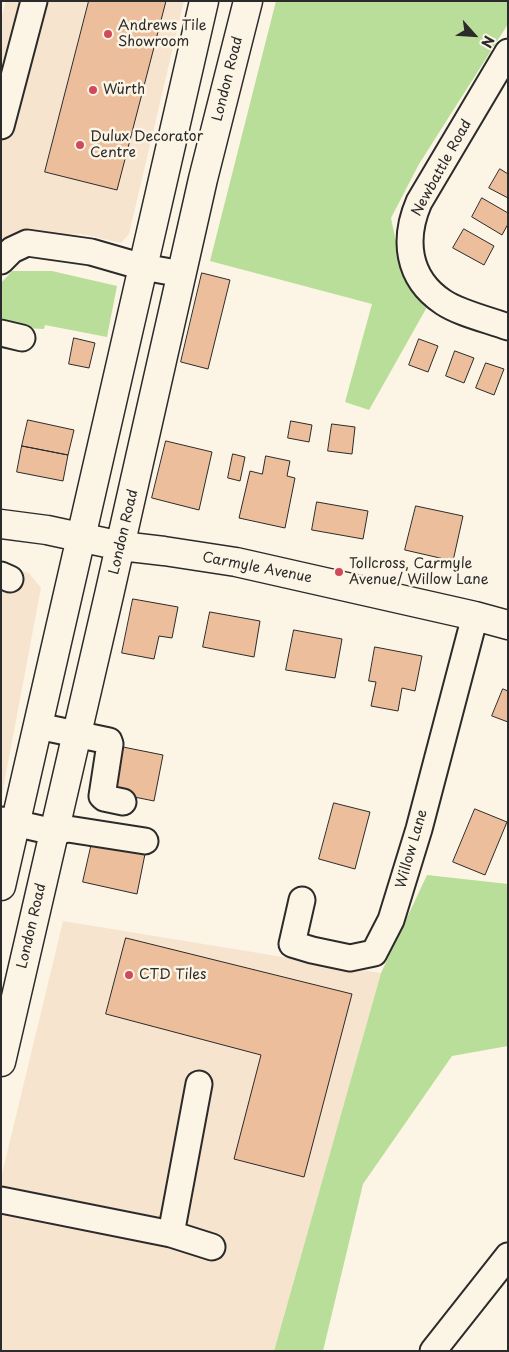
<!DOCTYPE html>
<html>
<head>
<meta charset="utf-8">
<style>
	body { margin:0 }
	#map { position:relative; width:509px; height:1352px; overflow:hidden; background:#fcf5e5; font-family:"Playpen Sans",sans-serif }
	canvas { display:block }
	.frame { position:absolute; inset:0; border:2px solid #2b2b2b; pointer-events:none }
	.north { position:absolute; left:449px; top:10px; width:50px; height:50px; -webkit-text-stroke:4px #fcf5e5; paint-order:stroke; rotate:116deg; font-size:14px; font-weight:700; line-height:20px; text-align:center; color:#2b2b2b }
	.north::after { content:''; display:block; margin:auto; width:18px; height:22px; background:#2b2b2b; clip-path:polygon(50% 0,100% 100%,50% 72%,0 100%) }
</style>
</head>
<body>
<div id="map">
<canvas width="509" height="1352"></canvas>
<div class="frame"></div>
<div class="north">N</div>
</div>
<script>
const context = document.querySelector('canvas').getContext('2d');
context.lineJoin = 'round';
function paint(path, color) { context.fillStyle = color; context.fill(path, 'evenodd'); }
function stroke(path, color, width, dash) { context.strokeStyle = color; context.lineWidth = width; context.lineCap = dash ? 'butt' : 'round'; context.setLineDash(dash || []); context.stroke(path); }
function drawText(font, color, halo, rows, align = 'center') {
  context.font = font + ' "Playpen Sans",sans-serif'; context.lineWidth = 5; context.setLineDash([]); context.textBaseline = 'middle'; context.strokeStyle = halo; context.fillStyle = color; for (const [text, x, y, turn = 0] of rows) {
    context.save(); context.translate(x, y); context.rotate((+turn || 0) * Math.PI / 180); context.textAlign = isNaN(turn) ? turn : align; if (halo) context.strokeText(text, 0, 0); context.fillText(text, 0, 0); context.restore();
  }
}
const built = new Path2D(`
	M6,1H184L129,234L121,243L81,234L31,236L1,254V19Z
	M1,566L29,573L41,588L1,800Z
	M63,921L381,973L274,1351H1V1178Z`);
const green = new Path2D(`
	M276,1H508V24L419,164L391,218L401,266L417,298L427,307L369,410L345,402L372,304L210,261Z
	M12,271H52L117,286L107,337L45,325L44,329L4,327L1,325V283Z
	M427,875L508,884V1046L452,1056L363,1184L323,1351H274L381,973Z`);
const building = new Path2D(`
	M89,1H166L117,190L45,172Z
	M500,169L508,174V198L489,188Z
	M482,198L508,213V224L502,235L472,217Z
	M464,229L494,246L484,265L453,248Z
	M202,273L230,280L208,369L181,362Z
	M74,338L95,343L89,368L69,364Z
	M419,339L438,346L428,372L409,365Z
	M455,351L474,358L464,383L446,376Z
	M486,363L504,369L494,395L476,388Z
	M28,420L74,430L68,455L22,446Z
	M291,421L312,425L309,442L288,438Z
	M332,424L355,427L352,454L328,451Z
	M166,441L212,452L199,510L152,498Z
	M22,446L68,455L63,481L17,472Z
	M233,454L245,457L240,481L228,478Z
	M266,456L290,461L287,476L295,478L285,528L239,518L250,471L262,474Z
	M317,502L368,511L363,539L312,530Z
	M416,506L463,516L453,561L405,550Z
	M133,599L178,607L172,638L159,636L154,659L122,653Z
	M210,612L260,621L254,657L203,647Z
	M294,630L342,639L335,678L286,670Z
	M375,647L422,656L415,691L402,688L398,711L371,706L376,682L369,681Z
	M503,689L508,691V722L492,716Z
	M118,746L163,755L154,801L110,792Z
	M334,803L370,812L355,869L319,859Z
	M475,809L507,822L485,875L453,862Z
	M93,838L146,849L137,894L83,882Z
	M126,938L352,994L304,1177L234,1159L261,1055L106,1014Z`);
const minor = new Path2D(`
	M508,52L419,202C403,239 407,278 443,302C459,313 489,320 508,327
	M1,126L34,1
	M1,261L12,250L27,243L91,252L143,267L182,274
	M1,333L22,338
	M1,575L10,579
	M38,726L109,741L110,744L102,796L104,798L123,802
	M1,820L54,832L68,829L145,841
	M302,900L292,944L312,950L350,958L374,953L391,920L419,829L475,616
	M1,1200L171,1234L212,1247
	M171,1234L199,1084
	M433,1351L508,1256`);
const major = new Path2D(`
	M1,524L47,530L121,546L164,551L236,562L475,616L508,625
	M1,886L204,1
	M1,1062L109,595L203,179L248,1`);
const markers = [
	[108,34,5,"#d1495b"],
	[93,90,5,"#d1495b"],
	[80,145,5,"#d1495b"],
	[339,572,5,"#d1495b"],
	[129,975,5,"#d1495b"]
];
const poiNames = [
	["Andrews Tile",118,26],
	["Showroom",118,42],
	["Würth",103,90],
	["Dulux Decorator",90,137],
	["Centre",90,153],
	["Tollcross, Carmyle",349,564],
	["Avenue/ Willow Lane",349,580],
	["CTD Tiles",139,975]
];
const streetNames = [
	["London Road",228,79,-76],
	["Newbattle Road",442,168,-61],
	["London Road",124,532,-77],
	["Carmyle Avenue",257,568,11],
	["Willow Lane",412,849,-74],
	["London Road",32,926,-77]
];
paint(built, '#f7e4cf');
paint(green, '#b9de99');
paint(building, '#ecbe9b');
stroke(building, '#2b2b2b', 1);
stroke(minor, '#2b2b2b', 29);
stroke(major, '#2b2b2b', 31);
stroke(minor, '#fcf5e5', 25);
stroke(major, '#fcf5e5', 28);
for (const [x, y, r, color] of markers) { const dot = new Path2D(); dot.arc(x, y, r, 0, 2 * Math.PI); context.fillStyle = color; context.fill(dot); stroke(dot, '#fcf5e5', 2); }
drawText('14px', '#2b2b2b', '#fcf5e5', poiNames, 'left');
drawText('14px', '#2b2b2b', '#fcf5e5', streetNames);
</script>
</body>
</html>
